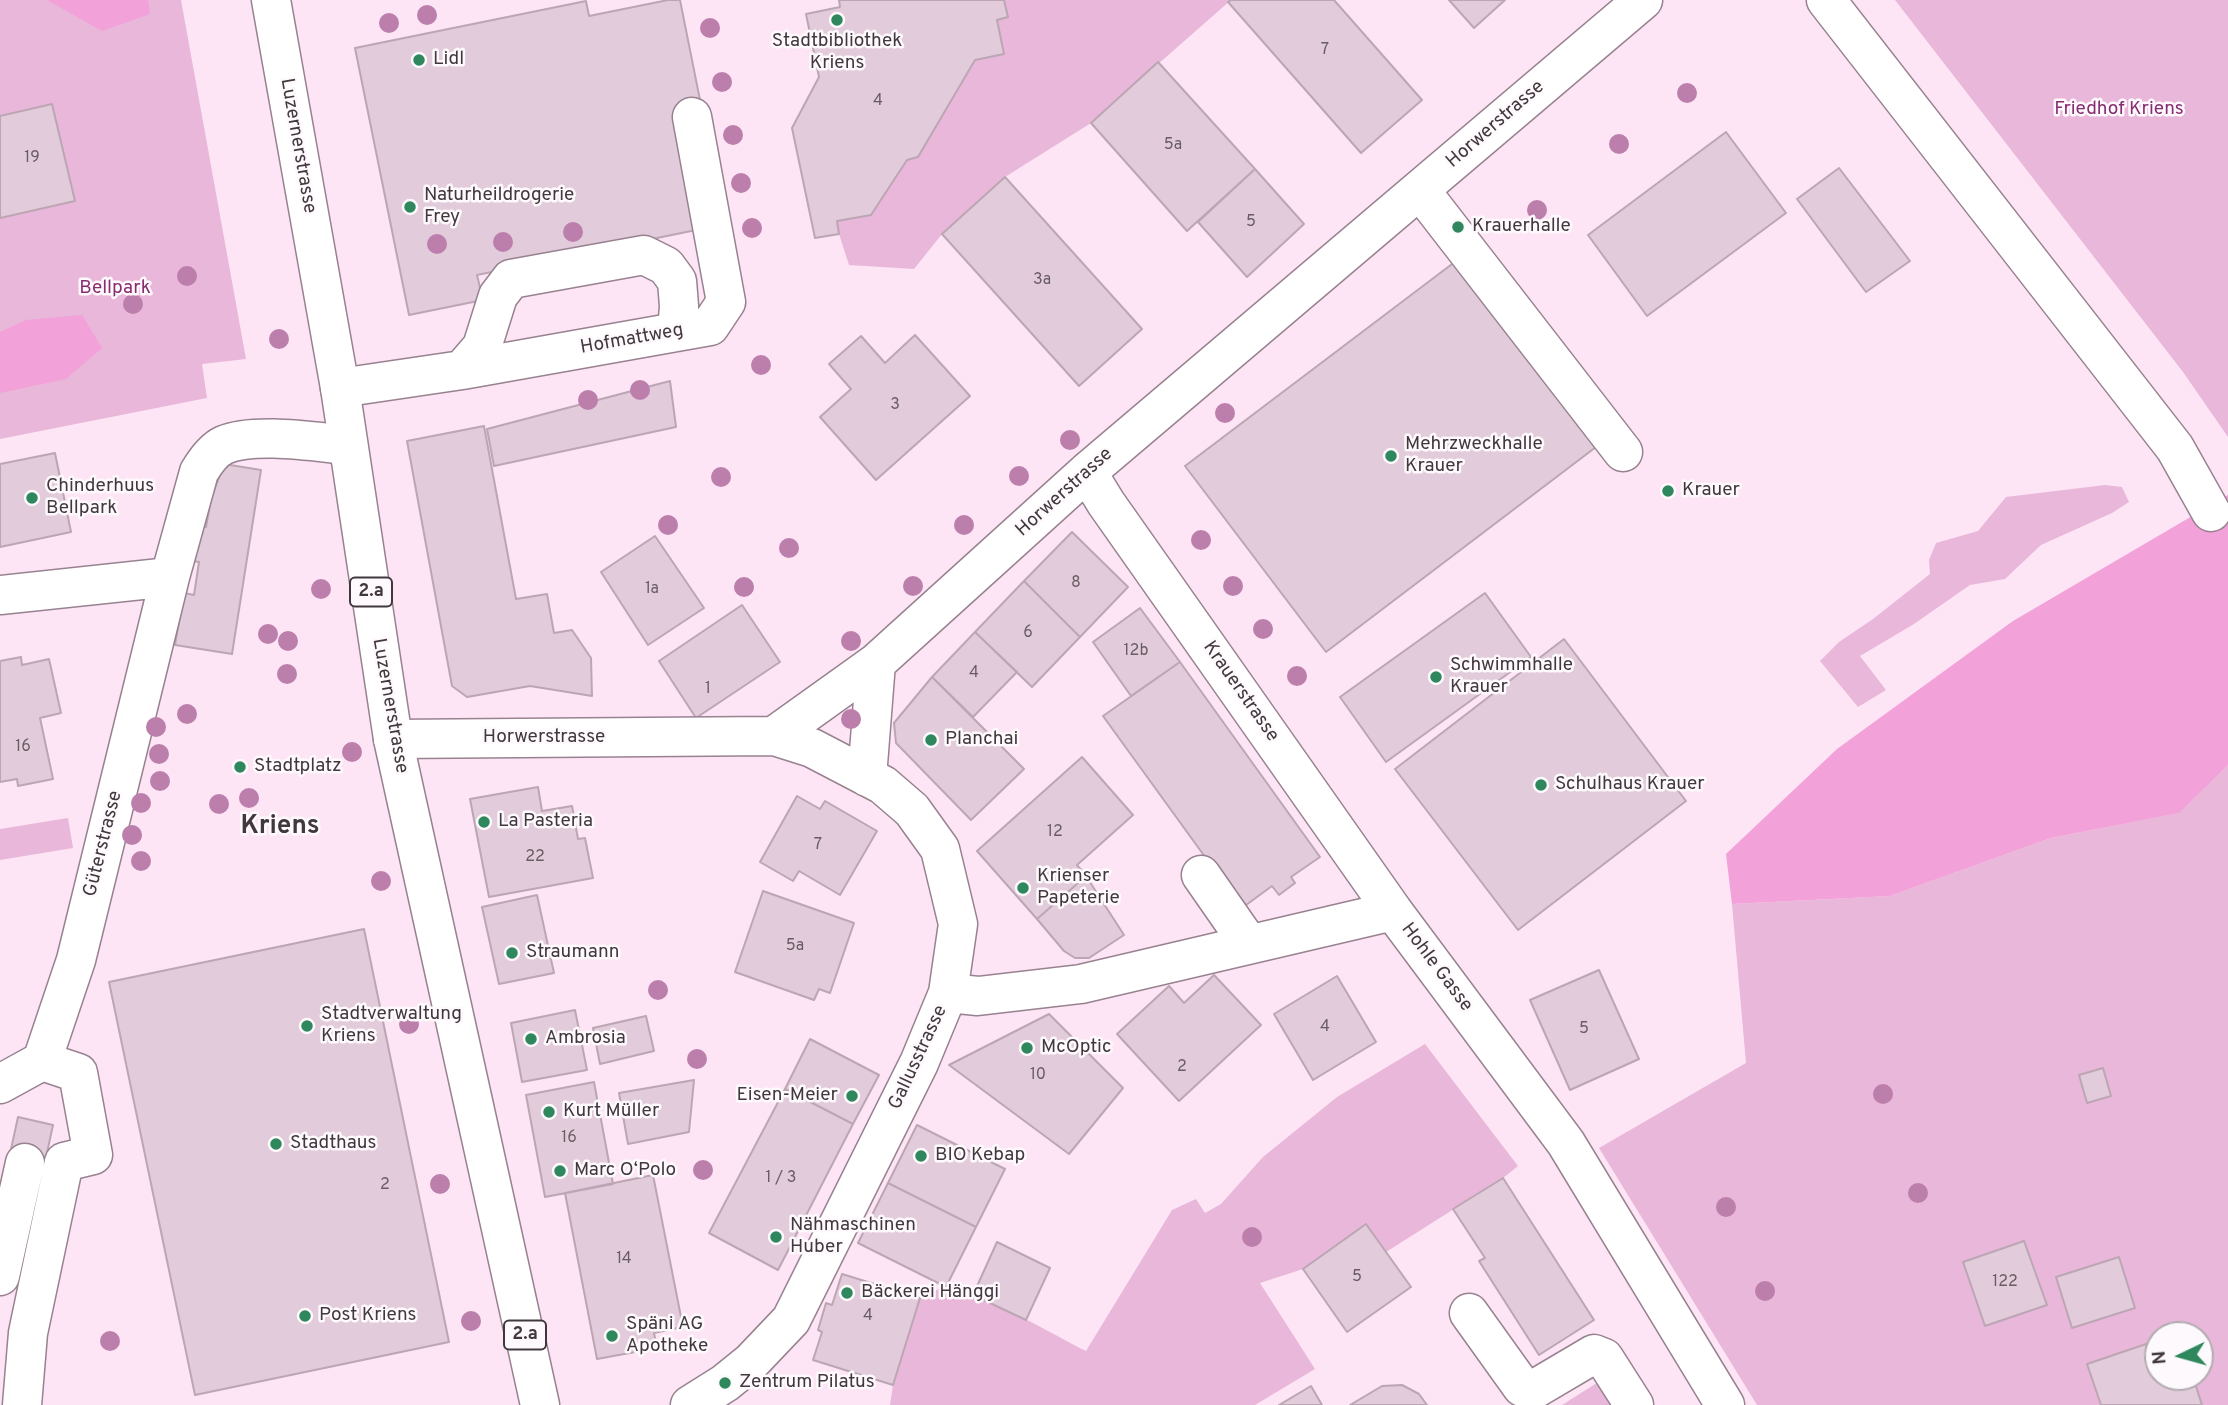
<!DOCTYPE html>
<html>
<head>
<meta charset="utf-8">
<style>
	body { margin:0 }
	#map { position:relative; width:2228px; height:1405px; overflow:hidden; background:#fde5f5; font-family:Overpass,sans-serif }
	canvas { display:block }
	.north { position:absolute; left:2144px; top:1321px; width:70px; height:70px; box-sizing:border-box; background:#fef9fc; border:2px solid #b2acb0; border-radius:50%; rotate:265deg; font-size:19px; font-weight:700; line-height:28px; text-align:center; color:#41383e }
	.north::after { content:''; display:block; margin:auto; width:24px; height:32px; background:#2f885d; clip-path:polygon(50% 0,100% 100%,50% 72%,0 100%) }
</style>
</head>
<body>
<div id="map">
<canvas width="2228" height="1405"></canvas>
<div class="north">N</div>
</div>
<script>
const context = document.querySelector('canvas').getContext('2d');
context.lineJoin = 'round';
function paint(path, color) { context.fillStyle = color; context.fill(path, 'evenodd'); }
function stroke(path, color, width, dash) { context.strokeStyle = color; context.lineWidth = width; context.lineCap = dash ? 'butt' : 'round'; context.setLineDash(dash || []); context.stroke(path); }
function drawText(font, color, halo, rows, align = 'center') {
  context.font = font + ' Overpass,sans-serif'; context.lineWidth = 5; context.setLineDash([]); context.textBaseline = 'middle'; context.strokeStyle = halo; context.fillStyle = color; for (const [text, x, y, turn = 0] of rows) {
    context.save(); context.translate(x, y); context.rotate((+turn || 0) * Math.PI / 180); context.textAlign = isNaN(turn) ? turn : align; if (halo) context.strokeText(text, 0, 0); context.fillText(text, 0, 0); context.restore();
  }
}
const green = new Path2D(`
	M0,0H181L246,359L202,364L207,398L0,439Z
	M1004,0H1231L1091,123L1005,177L942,234L914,269L849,265L839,234L837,221L871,215L907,160L918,157L975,60L1003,54L997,20L1008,17Z
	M1895,0H2228V437L2183,372Z
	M2105,485L2122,487L2129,502L2112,513L2041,545L2005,579L1970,585L1914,624L1860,656L1886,690L1858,707L1820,661L1839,642L1873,619L1930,574L1929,560L1936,543L1978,531L2006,497Z
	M2228,765V1405H1757L1599,1148L1746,1063L1732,904L1890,896L2051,838L2178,813ZM2158,1335H2200V1377H2158Z
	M68,818L73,848L0,860V829Z
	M1425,1044L1518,1166L1503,1178L1386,1252L1366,1224L1303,1269L1260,1283L1315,1369L1255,1405H890L893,1385L920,1298C927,1295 938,1288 945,1287C967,1285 1062,1339 1086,1351L1172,1210L1196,1199L1205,1213L1221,1204L1263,1157L1337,1097Z
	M1603,1379L1619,1405H1562Z`);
const forest = new Path2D(`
	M47,0H148L150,14L102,31Z
	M82,315L102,348L66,379L0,393V332L26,320Z
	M2228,495V765L2179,813L2051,838L1890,896L1732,904L1726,854L1837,749L2013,621Z`);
const building = new Path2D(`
	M668,0H680L703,115L701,229L477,275L483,300L409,315L355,48L586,1L589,16Z
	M839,0H1004L1008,17L997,20L1004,54L975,60L918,157L907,160L871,215L837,221L839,234L815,238L792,128L819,77L806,14L840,7Z
	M1231,0H1334L1422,100L1361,153L1228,2Z
	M1449,0H1505L1474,28Z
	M1158,62L1255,169L1187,231L1091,123Z
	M52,104L75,201L0,218V116Z
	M1726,132L1786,213L1647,316L1588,235Z
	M1839,168L1910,261L1866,292L1797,199Z
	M1255,169L1304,224L1247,277L1198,222Z
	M1005,177L1142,329L1079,386L942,234Z
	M1456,261L1596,447L1326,652L1185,466Z
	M915,335L970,396L876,480L820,417L851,389L829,364L861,336L885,363Z
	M670,381L676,427L494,466L487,429Z
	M484,426L516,599L547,594L554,633L572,630L591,658L592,696L530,686L467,697L452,686L407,441Z
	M55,453L71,532L0,547V464Z
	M224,464L261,470L232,654L175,645L184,593L194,595L199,562L191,561L197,525L206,527L211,499Z
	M1072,532L1128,587L1080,637L1024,581Z
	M655,536L704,608L648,645L601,572Z
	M1024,581L1080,637L1032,687L975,632Z
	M1485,593L1531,657L1386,762L1340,697Z
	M742,605L780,662L696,718L659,661Z
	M1140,608L1180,662L1131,696L1093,642Z
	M975,632L1017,672L973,717L932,677Z
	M1564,639L1686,801L1518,930L1395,769Z
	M21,657L22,665L49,659L61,713L40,718L53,779L18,786L17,779L0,782V661Z
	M1180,662L1320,857L1291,877L1295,883L1279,895L1272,886L1242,908L1103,716Z
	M932,677L1024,769L971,820L896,743L894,723Z
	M1082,757L1133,815L1077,865L1086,876L1037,919L977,851Z
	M538,787L542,811L572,806L578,839L585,838L593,878L489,897L470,799Z
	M797,796L820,809L825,801L877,831L840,895L799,871L793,881L760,862Z
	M1086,876L1124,935L1089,958H1075L1064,951L1037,919Z
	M763,891L854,923L830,993L819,989L814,1000L735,972Z
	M537,895L554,973L499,984L482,907Z
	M364,929L449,1342L195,1395L109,982Z
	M1599,970L1639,1059L1570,1090L1530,1000Z
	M1214,975L1261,1025L1179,1101L1117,1034L1169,986L1184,1003Z
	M1337,976L1376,1042L1313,1080L1274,1014Z
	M575,1010L587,1070L522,1082L511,1023Z
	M1049,1014L1123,1088L1069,1154L949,1065Z
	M646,1016L654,1051L600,1064L593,1028Z
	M810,1039L879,1075L853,1124L785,1089Z
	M2103,1068L2111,1096L2087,1103L2079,1075Z
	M694,1080L689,1132L628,1144L619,1093Z
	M594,1082L613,1184L545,1197L526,1095Z
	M785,1089L853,1124L778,1270L709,1233Z
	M18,1117L53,1125L45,1162L10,1154Z
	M917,1125L1005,1169L976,1227L888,1183Z
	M653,1175L683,1327L654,1333L657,1348L597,1359L565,1193Z
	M1503,1178L1594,1320L1539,1355L1479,1261L1485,1258L1453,1209Z
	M888,1183L976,1227L946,1287L858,1243Z
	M1366,1224L1411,1287L1347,1332L1303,1269Z
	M2024,1241L2047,1305L1985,1326L1963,1262Z
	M997,1242L1050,1268L1026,1320L973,1295Z
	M2119,1257L2135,1308L2072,1328L2056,1277Z
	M842,1274L920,1298L893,1385L813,1360L822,1332L818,1330L826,1303L832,1305Z
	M2158,1340V1377H2193L2202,1405H2101L2087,1364Z
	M1402,1385L1419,1394L1427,1405H1350L1382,1386Z
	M1311,1386L1322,1405H1279Z`);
const minor = new Path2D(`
	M1826,0L2175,448L2211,512
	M1420,190L1623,452
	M462,370L482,347L498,296L511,279L644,255L666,266L677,281L679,306L677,332
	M340,388L462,370L710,326L726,302L692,117
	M1087,472L1106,503L1393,911L1566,1143L1725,1405
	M0,595L170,577
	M393,739L774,736L876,663L1087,472L1643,0
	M867,777L876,663
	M1201,875L1249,944
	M948,993L978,996L1081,984L1393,911
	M0,1084L42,1061L76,960L170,577L199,472C205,462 213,450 224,445C255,432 315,442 348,445
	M0,1276L25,1163
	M1469,1313L1522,1387L1533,1390L1594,1354L1604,1358L1634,1405
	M22,1405L28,1333L64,1162L93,1155L78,1073L42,1061
	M690,1405L725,1383L751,1362L791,1320L919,1063L948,993L958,924L940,849L912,810L883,785L812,748L774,736`);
const major = new Path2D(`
	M271,0L340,388L393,739L540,1405`);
const trees = [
	[427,15],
	[389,23],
	[710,28],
	[722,82],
	[1687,93],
	[733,135],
	[1619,144],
	[741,183],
	[1537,210],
	[752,228],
	[573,232],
	[503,242],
	[437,244],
	[187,276],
	[133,304],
	[279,339],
	[761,365],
	[640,390],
	[588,400],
	[1225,413],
	[1070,440],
	[1019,476],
	[721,477],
	[668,525],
	[964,525],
	[1201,540],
	[789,548],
	[913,586],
	[1233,586],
	[744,587],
	[321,589],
	[1263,629],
	[268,634],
	[288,641],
	[851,641],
	[287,674],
	[1297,676],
	[187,714],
	[851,719],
	[156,727],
	[352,752],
	[159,754],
	[160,781],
	[249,798],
	[141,803],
	[219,804],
	[132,835],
	[141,861],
	[381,881],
	[658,990],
	[409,1024],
	[697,1059],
	[1883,1094],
	[703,1170],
	[440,1184],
	[1918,1193],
	[1726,1207],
	[1252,1237],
	[1765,1291],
	[471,1321],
	[110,1341]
];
const markers = [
	[837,20,7,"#2f885d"],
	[419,60,7,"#2f885d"],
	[410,207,7,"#2f885d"],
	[1458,227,7,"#2f885d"],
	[1391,456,7,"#2f885d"],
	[1668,491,7,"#2f885d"],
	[32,498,7,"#2f885d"],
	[1436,677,7,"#2f885d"],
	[931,740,7,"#2f885d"],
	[240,767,7,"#2f885d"],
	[1541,785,7,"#2f885d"],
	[484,822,7,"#2f885d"],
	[1023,888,7,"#2f885d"],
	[512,953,7,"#2f885d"],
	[307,1026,7,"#2f885d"],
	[531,1039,7,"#2f885d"],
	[1027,1048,7,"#2f885d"],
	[852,1096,7,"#2f885d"],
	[549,1112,7,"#2f885d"],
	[276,1144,7,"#2f885d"],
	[921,1156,7,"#2f885d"],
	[560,1171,7,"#2f885d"],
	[776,1237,7,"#2f885d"],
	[847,1293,7,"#2f885d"],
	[305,1316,7,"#2f885d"],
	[612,1336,7,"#2f885d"],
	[725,1383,7,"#2f885d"]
];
const numberNames = [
	["7",1325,51],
	["4",878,102],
	["5a",1173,146],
	["19",32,159],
	["5",1251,223],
	["3a",1042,281],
	["3",895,406],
	["8",1076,584],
	["1a",652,590],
	["6",1028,634],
	["12b",1136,652],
	["4",974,674],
	["1",708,690],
	["16",23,748],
	["12",1055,833],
	["7",818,846],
	["22",535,858],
	["5a",795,947],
	["4",1325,1028],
	["5",1584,1030],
	["2",1182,1068],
	["10",1038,1076],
	["16",569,1139],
	["1 / 3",781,1179],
	["2",385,1186],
	["14",624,1260],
	["5",1357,1278],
	["122",2005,1283],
	["4",868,1317]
];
const shields = [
	[371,592,42],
	[525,1335,42]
];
const shieldNames = [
	["2.a",371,592],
	["2.a",525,1335]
];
const poiNames = [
	["Stadtbibliothek",837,42,"center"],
	["Kriens",837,64,"center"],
	["Lidl",433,60],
	["Naturheildrogerie",424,196],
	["Frey",424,218],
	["Krauerhalle",1472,227],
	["Mehrzweckhalle",1405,445],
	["Krauer",1405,467],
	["Chinderhuus",46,487],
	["Bellpark",46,509],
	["Krauer",1682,491],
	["Schwimmhalle",1450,666],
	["Krauer",1450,688],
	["Planchai",945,740],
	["Stadtplatz",254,767],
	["Schulhaus Krauer",1555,785],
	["La Pasteria",498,822],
	["Krienser",1037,877],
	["Papeterie",1037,899],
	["Straumann",526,953],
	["Stadtverwaltung",321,1015],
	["Kriens",321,1037],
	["Ambrosia",545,1039],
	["McOptic",1041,1048],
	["Eisen-Meier",838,1096,"right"],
	["Kurt Müller",563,1112],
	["Stadthaus",290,1144],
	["BIO Kebap",935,1156],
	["Marc O‘Polo",574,1171],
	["Nähmaschinen",790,1226],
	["Huber",790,1248],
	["Bäckerei Hänggi",861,1293],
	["Post Kriens",319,1316],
	["Späni AG",626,1325],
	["Apotheke",626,1347],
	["Zentrum Pilatus",739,1383]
];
const parkNames = [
	["Friedhof Kriens",2119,110],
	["Bellpark",115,289]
];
const streetNames = [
	["Horwerstrasse",1496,125,-41],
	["Luzernerstrasse",297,146,80],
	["Hofmattweg",632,340,-10],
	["Horwerstrasse",1065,493,-42],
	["Krauerstrasse",1240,692,55],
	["Luzernerstrasse",389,706,80],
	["Horwerstrasse",544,738],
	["Güterstrasse",104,844,-76],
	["Hohle Gasse",1436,968,53],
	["Gallusstrasse",919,1058,-65]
];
const districtNames = [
	["Kriens",280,828]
];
paint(green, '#e9b7d9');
paint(forest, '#f2a1d9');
paint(building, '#e2cbda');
stroke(building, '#bca6b4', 2);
stroke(minor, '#988290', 41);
stroke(major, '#988290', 41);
stroke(minor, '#fff', 38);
stroke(major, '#fff', 38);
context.fillStyle = '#bc7fac';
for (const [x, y] of trees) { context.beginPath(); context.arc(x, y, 10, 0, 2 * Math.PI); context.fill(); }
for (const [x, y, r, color] of markers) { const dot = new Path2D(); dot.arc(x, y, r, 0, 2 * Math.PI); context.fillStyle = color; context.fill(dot); stroke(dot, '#fef9fc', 2.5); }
drawText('16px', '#695d65', null, numberNames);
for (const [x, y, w] of shields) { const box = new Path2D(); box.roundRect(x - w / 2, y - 14.5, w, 29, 5); context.fillStyle = '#fef9fc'; context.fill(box); stroke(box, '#41383e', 2); }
drawText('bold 18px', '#41383e', null, shieldNames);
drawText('19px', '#41383e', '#fef9fc', poiNames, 'left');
drawText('19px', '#872c71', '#fef9fc', parkNames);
drawText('19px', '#41383e', '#fef9fc', streetNames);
drawText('bold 26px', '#41383e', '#fef9fc', districtNames);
</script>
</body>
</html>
